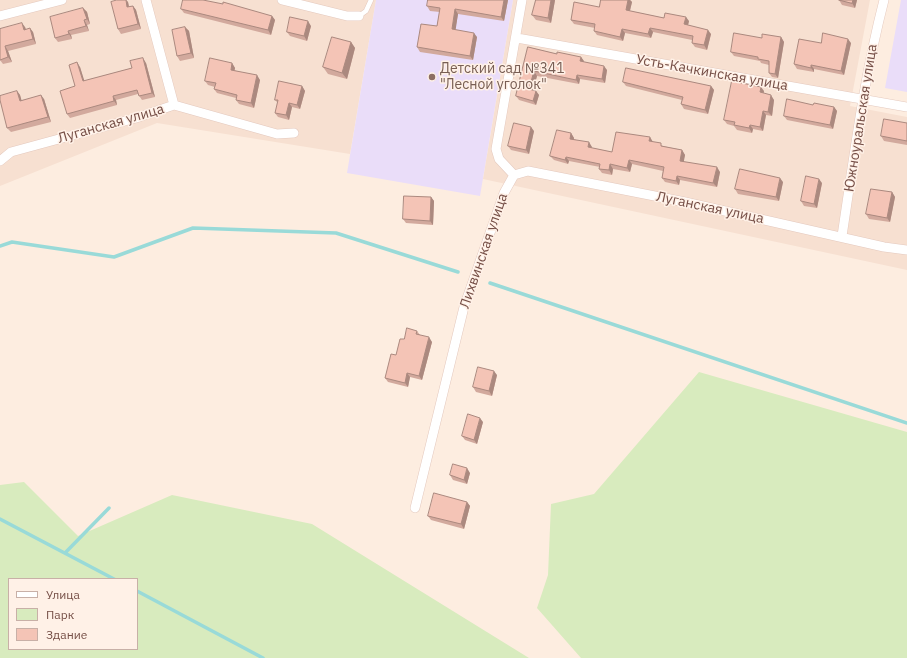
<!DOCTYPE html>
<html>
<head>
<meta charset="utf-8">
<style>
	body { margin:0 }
	#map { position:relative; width:907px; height:658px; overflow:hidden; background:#fdede0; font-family:"IBM Plex Sans",sans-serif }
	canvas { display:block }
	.legend { position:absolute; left:8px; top:578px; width:130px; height:72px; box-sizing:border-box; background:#fff1e7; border:1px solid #c8b0a7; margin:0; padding:5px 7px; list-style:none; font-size:12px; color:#754e46 }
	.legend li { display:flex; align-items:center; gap:8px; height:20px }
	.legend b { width:20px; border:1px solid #c8b0a7 }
</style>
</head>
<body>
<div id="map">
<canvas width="907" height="658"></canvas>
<ul class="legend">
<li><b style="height:5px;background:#fff"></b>Улица</li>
<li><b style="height:11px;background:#d8ebbe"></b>Парк</li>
<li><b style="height:11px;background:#f4c4b6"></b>Здание</li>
</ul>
</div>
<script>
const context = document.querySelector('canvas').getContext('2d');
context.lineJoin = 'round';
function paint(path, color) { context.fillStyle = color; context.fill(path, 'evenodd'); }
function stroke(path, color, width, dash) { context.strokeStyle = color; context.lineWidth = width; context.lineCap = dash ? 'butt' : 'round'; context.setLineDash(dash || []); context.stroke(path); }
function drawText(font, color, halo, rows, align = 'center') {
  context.font = font + ' "IBM Plex Sans",sans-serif'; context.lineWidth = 3; context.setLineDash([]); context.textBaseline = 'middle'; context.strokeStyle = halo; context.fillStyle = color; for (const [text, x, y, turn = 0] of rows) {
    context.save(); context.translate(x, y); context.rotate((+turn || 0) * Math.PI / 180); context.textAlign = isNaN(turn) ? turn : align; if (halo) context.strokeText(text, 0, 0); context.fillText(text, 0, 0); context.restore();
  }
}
const residential = new Path2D(`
	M0,0H376L350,154L157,123L0,186Z
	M513,0H870L850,106L907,117V270L483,179Z`);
const education = new Path2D(`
	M376,0H513L480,196L347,173Z
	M901,0H907V92L885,88Z`);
const green = new Path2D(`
	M699,372L907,432V658H581L537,608L548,575L551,504L594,494Z
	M24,482L78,536L172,495L312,524L529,658H0V485ZM9,579H137V649H9Z`);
const stream = new Path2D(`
	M0,246L12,242L114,257L193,228L336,233L458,272
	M490,283L907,423
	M0,519L114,579
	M65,553L109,508
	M137,591L263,658`);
const service = new Path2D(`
	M359,16L366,11L371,0`);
const minor = new Path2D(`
	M146,0L174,105
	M282,0L347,16H359
	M0,16L62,0
	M517,38L907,107
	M0,161L11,152L136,118L174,105L277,134L294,133
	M514,175L528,171L685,202L884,247L907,250
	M842,236C854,157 864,77 884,0
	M415,508L464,307L504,193L514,175L499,159L496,149L522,0`);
const wall = new Path2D(`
	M117,0H126L128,2L129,7L133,6L136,10L141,29L121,34L118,29Z
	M508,0L504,21L458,14L455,30L477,37L473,60L420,52L417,47L437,26L440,12L430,11L427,6Z
	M536,0H555L551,23L536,20L532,15Z
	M601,0H630L632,2L630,11L664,18L689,21L688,25L711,34L707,50L695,47L692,43V40L653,32L651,38L625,33L623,41L597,35L594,31L595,28L574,24L571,20L599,7Z
	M839,0H857L855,8L842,5Z
	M83,8L87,12L90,24L87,25L89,31L71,35L72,39L58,42L55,38Z
	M181,9L272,16L275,20L271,35L184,13Z
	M311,26L307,41L290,36L287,32Z
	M25,27L26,29L33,32L36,44L8,51L12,62L3,64L0,60V29Z
	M185,27L189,31L194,58L180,61L177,56Z
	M781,37L784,42L778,78L772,77L769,73V65L761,63L760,61L734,56L731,52L762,38Z
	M351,42L355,48L347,79L328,74L323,67Z
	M821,43H851L844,75L814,69V72L797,69L794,64Z
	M528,47L557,54L581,57L584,62L607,70L605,83L580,79L579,84L537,76L533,90L536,91L539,95L536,105L519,100L516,96Z
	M146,63L155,97L142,100L138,94L116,100L117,105L70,118L67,114L80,67L84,81L132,68Z
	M232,63L235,68L234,70L260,80L254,108L239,104L236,100V98L217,93L214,89L215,87L208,85L205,81Z
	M623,82L711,86L714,90L708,114L684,109L681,104L682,100L626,86Z
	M302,86L305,91L300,109L292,107L289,120L278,117L275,113L278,103L275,100Z
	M17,91L20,95L21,100L44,99L51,122L11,132L7,128Z
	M764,91L763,93L774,100L772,116L766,115L763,131L753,129L752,133L737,130L734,126L727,124L724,120Z
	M813,105L834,107L837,111L833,129L787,120L784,116Z
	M907,123V145L884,141L881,136Z
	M534,131L529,154L511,150L508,146Z
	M571,133L574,138V139L592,147V148L612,152L653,142L663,146L682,150L685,155L683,162L720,172L717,187L680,180L679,185L665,182L662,178L663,171L632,164L630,172L613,169L612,175L602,173L599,169L600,167L569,161L568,164L554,160L550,156Z
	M783,182L779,201L738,194L735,189Z
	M822,183L817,208L804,206L801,201Z
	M892,192L895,197L890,222L869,219L866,214Z
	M431,197L434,201L433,225L406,223L403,219Z
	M417,331L420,335L432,342L422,380L410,377L408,387L388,382L385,378L404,339Z
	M497,375L492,396L476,392L473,387Z
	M483,422L477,444L465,440L462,436Z
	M470,473L467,484L453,480L450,475Z
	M467,502L470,506L464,529L431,520L428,516Z`);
const shadedWall = new Path2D(`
	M126,0L128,2L130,12L127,7Z
	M504,0H508L504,21L501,17Z
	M551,0H555L551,23L548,18Z
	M628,0H630L632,2L629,14L626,10Z
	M853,0H857L855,8L852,3Z
	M133,6L136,10L141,29L138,24Z
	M83,8L87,12L90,24L87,19Z
	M455,9L458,14L455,34L452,29Z
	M272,16L275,20L271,35L268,30Z
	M686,17L689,21L687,29L684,24Z
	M84,20L87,25L89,31L86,26Z
	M308,21L311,26L307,41L304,36Z
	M22,23L25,27L27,34L24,30Z
	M185,27L189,31L194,58L191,53Z
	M30,28L33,32L36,44L33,39Z
	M650,28L653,32L651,38L648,34Z
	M622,29L625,33L623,41L620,37Z
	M708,30L711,34L707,50L704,45Z
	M68,31L71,35L72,39L69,34Z
	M474,33L477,37L473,60L470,56Z
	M781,37L784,42L778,78L775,74Z
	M848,39L851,43L844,75L841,71Z
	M351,42L355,48L347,79L342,73Z
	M5,46L8,51L12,62L8,57Z
	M581,57L584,61L583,65L580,61Z
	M143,58L146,63L155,97L152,93Z
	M77,62L80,67L86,86L83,81Z
	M232,63L235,68L234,74L231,70Z
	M811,65L814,69V72L811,68Z
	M604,66L607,70L605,83L602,79Z
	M534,71L537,76L532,94L529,89Z
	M257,75L260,80L254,108L251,103Z
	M577,75L580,79L579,84L576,80Z
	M302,86L305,91L300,109L297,105Z
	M711,86L714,90L708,114L705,110Z
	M761,87L764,91L763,97L760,92Z
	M17,91L20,95L23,105L20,101Z
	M536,91L539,95L536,105L533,101Z
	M41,95L44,99L51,122L48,117Z
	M771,95L774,100L772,116L768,112Z
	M113,96L116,100L117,105L114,101Z
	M289,103L292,107L289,120L286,115Z
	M834,107L837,111L833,129L830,125Z
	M763,111L766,115L763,131L760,127Z
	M750,125L753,129L752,133L749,128Z
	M531,127L534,131L529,154L526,150Z
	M571,133L574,138L573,143L570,139Z
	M650,137L653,142L649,141Z
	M589,142L592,147L591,152L588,147Z
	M682,150L685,155L683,166L680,161Z
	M566,157L569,161L568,164L565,160Z
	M629,160L632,164L630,172L627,168Z
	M610,164L613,169L612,175L609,170Z
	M717,167L720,172L717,187L713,183Z
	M677,176L680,180L679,185L676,181Z
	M780,178L783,182L779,201L776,197Z
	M819,179L822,183L817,208L814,204Z
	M892,192L895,197L890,222L887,218Z
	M431,197L434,201L433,225L430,221Z
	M429,337L432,342L422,380L419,376Z
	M494,371L497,375L492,396L489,391Z
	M407,373L410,377L408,387L405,383Z
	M480,418L483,422L477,444L474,440Z
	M467,468L470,473L467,484L464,480Z
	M467,502L470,506L464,529L461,524Z`);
const building = new Path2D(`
	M117,0H126L127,7L133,6L138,24L118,29L111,2Z
	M183,0H203L223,4V2L272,16L268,30L181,9Z
	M428,0H504L501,17L455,9L452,29L474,33L470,56L417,47L421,24L437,26L440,8L427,6Z
	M536,0H551L548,18L532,15Z
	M601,0H628L626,10L664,18L665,13L686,17L684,24L708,30L704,45L692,43L693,36L650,28L648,34L622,29L620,37L594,31L595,24L571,20L574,2L599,7Z
	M839,0H853L852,3Z
	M83,8L87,19L84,20L86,26L68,31L69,34L55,38L50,17Z
	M290,17L308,21L304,36L287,32Z
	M22,23L24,30L30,28L33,39L5,46L8,57L0,60V29Z
	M185,27L191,53L177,56L172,30Z
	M734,33L762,38V34L781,37L775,74L769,73V61L758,59V57L731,52Z
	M823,33L848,39L841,71L811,65V68L794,64L799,39L821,43Z
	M332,37L351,42L342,73L323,67Z
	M528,47L557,54V52L581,57L580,61L604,66L602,79L577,75L576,80L534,71L529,89L536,91L533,101L516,96Z
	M143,58L152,93L139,96L137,90L113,96L114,101L67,114L60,91L75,86L69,65L77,62L83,81L132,68L130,61Z
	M210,58L232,63L231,70L257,75L251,103L236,100L237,95L214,89L216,83L205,81Z
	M626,68L711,86L705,110L681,104L683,97L623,82Z
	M279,81L302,86L297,105L289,103L286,115L275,113L278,100H275Z
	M732,81L761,87L760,92L771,95L768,112L763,111L760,127L750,125L749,128L734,125L735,122L724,120Z
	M17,91L20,101L41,95L48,117L7,128L0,100V96Z
	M787,99L813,105L814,103L834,107L830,125L784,116Z
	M884,119L907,123V141L881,136Z
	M514,123L531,127L526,150L508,146Z
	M557,130L571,133L570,139L589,142L588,147L612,152L616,132L650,137L649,141L661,143V146L682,150L680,161L717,167L713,183L677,176L676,181L662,178L664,167L629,160L627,168L610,164L609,170L599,169L600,164L566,157L565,160L550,156Z
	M740,169L780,178L776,197L735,189Z
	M806,176L819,179L814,204L801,201Z
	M871,189L892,192L887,218L866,214Z
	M404,196L431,197L430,221L403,219Z
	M407,328L417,331L416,334L429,337L419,376L407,373L405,383L385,378L391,354L396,355L400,339H404Z
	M478,367L494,371L489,391L473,387Z
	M468,414L480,418L474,440L462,436Z
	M453,464L467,468L464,480L450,475Z
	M434,493L467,502L461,524L428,516Z`);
const markers = [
	[432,77,4,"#8d6e63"]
];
const educationNames = [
	["Детский сад №341",440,69],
	["\"Лесной уголок\"",440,85]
];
const streetNames = [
	["Усть-Качкинская улица",712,73,10],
	["Южноуральская улица",861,118,-81],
	["Луганская улица",111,124,-16],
	["Луганская улица",710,208,12],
	["Лихвинская улица",484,251,-71]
];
paint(residential, '#f7e0d1');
paint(education, '#eaddf9');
paint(green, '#d8ebbe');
stroke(stream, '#99dad8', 3.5);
stroke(service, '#e4c9be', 5.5);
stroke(minor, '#e4c9be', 10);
stroke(service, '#fff', 4.5);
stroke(minor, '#fff', 9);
paint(wall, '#d2a99d');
paint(shadedWall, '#ab897f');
paint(building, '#f4c4b6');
stroke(building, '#ab897f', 1);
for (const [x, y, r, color] of markers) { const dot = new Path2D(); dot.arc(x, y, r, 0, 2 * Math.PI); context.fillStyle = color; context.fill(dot); stroke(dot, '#fff1e7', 1.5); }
drawText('14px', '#785e54', '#fff1e7', educationNames, 'left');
drawText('14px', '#754e46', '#fff1e7', streetNames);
</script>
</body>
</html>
